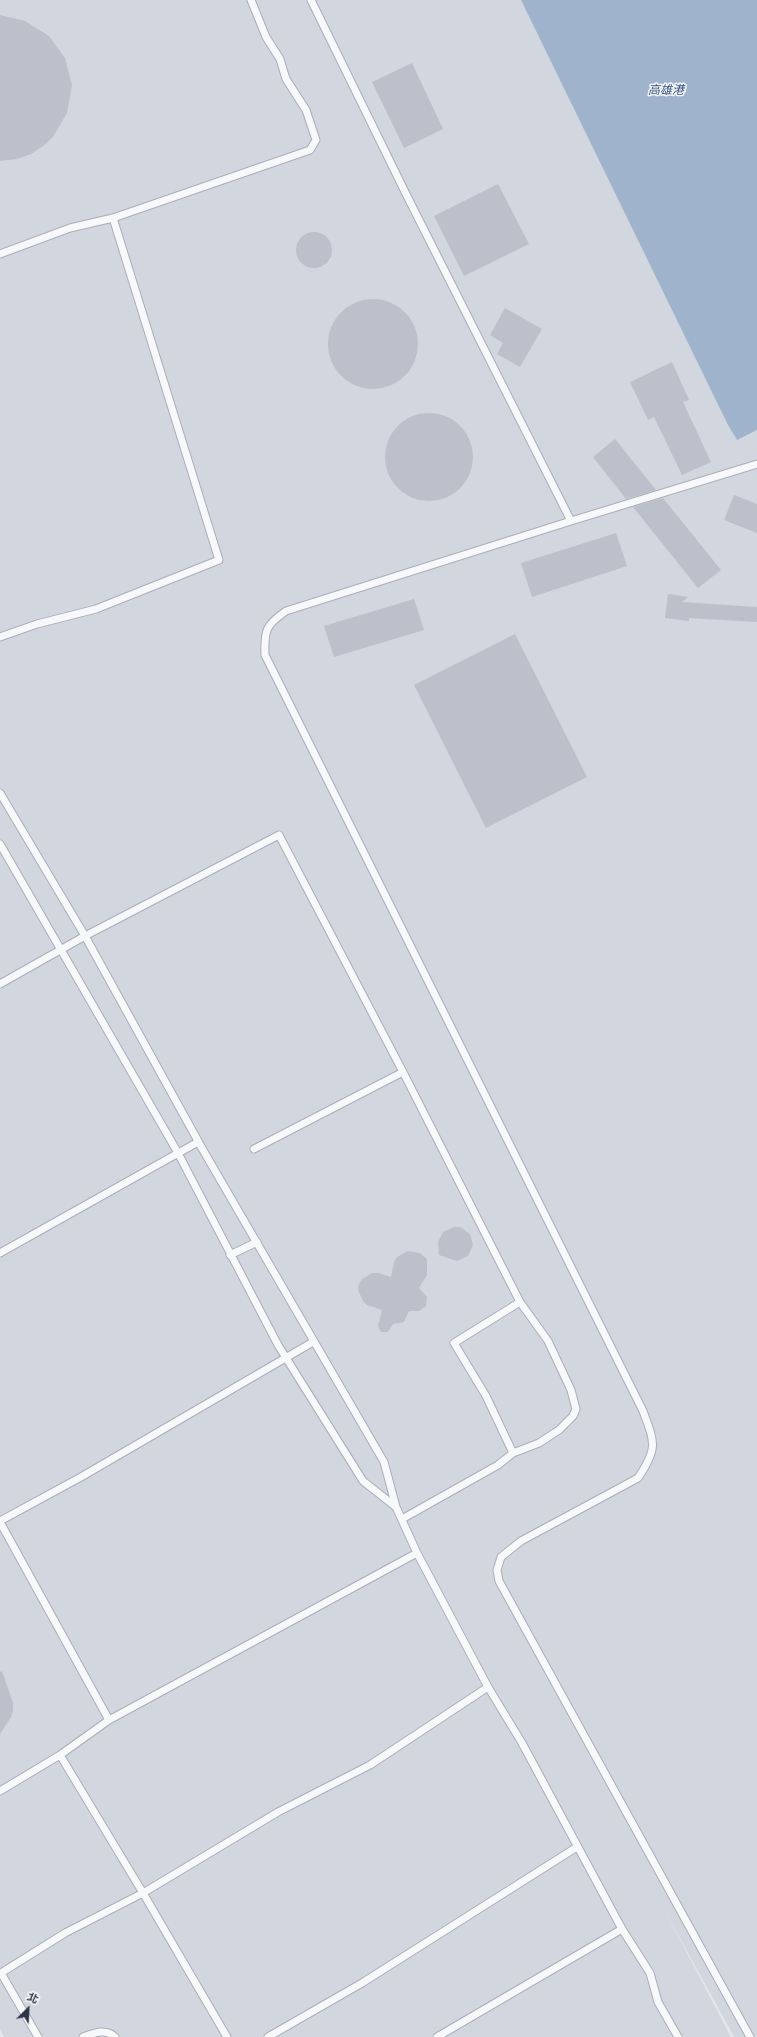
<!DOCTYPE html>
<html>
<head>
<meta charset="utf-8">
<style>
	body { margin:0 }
	#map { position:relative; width:757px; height:2037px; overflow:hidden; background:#e4e7ec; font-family:"Open Sans","Noto Sans TC",sans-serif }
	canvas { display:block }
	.north { position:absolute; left:8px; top:1989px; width:40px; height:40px; -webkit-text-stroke:3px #f4f6f9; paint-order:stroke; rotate:24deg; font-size:11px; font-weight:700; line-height:16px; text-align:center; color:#2b3445 }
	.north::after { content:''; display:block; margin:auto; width:14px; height:18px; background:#2b3445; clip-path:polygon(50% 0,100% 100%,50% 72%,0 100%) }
</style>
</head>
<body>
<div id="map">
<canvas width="757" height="2037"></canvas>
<div class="north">北</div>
</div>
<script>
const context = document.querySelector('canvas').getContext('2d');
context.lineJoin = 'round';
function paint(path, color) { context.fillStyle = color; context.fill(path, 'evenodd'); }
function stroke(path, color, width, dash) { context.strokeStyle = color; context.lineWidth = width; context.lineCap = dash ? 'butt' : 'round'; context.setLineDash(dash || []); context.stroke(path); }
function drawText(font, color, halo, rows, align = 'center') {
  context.font = font + ' "Open Sans","Noto Sans TC",sans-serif'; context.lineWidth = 3; context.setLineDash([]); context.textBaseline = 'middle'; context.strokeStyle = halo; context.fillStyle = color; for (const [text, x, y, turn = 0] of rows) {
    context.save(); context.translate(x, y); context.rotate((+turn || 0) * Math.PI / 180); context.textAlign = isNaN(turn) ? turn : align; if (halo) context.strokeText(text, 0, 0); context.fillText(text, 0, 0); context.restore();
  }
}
const built = new Path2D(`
	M0,0H522L736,439L757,430V2037H734L664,1909L731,2037H4L0,2029Z`);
const water = new Path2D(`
	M521,0H757V430L737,440L728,425Z`);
const building = new Path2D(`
	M0,15L25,21L49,36L65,58L72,85L67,113L53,137L43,146L31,154L17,159L0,161Z
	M412,63L443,129L404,148L372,82Z
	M498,184L529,244L464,276L434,216Z
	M296 250a18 18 0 1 1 36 0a18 18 0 1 1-36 0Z
	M328 344a45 45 0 1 1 90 0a45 45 0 1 1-90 0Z
	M505,308L542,329L520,367L497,354L503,343L490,335Z
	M672,362L689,400L683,402L711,462L682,475L654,417L648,420L630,382Z
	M385 457a44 44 0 1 1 88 0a44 44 0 1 1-88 0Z
	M615,439L656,490L626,499L593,457Z
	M734,495L757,504V533L724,520Z
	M663,498L721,570L698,588L633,507Z
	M616,533L627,566L532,597L521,563Z
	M668,594L688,597L682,602L757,607V622L689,618V621L665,618Z
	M414,599L424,630L334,657L324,626Z
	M515,634L587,777L486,828L414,685Z
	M454,1227H460L470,1234L473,1245L468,1256L457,1261L439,1255L438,1242L443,1232Z
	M408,1251L420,1253L427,1259V1275L419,1288L427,1297L426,1306L419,1311H409L404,1322L393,1324L388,1332H381L378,1326L382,1310L367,1305L363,1301L358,1290L359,1284L362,1279L372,1273H378L391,1277L394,1262L397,1257Z
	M2,1671L13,1703V1710L11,1717L0,1734V1672Z`);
const lane = new Path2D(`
	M311,0L406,194L571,521L757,464
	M0,254L70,228L113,218L310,150L316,140L306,110L286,79L280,59L266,37L251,0
	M571,521L286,611C266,625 264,630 265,655L643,1411C655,1443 658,1448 638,1478L521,1541L501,1557L497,1570L499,1581L750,2037
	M0,637L37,624L96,609L219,560L113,218
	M0,793L85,936L203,1150L384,1462L396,1507L363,1481L278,1345L178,1153L0,844
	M0,984L85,936L279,835L403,1072L520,1302L548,1341L571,1390L576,1409L573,1416L559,1430L539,1443L513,1453L498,1465L402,1519
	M254,1149L403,1072
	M0,1253L198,1142
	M230,1255L257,1242
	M513,1453L486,1396L454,1343L520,1302
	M396,1507L417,1553L488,1687L522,1743L622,1929L650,1973L658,2002L678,2037
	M0,1521L81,1477L313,1342
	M0,1522L109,1720
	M60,1755L143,1893L227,2037
	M0,1791L60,1755L109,1720L417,1553
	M38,2037L1,1973L65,1933L143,1893L278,1812L370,1765L488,1687
	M83,2037C94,2033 106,2028 115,2037
	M268,2037L362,1983L577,1847
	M437,2037L622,1929`);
const waterNames = [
	["高雄港",666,91]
];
paint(built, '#d2d6de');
paint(water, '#9fb4cc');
paint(building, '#bbc0ca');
stroke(lane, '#a9aeb7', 9);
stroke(lane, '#f7f8fa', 7);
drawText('italic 12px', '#34527a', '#f4f6f9', waterNames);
</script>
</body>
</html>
